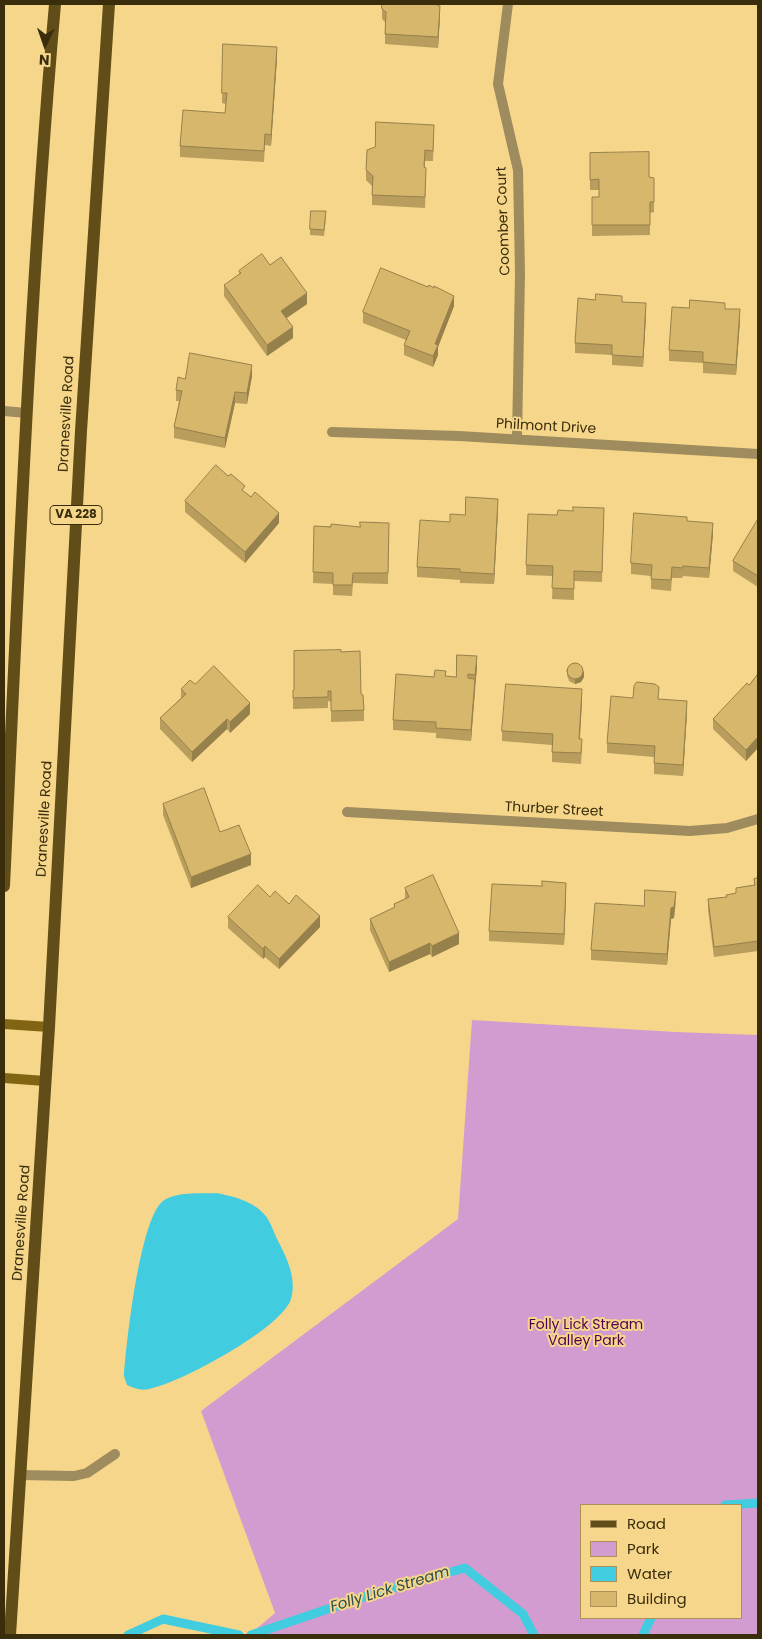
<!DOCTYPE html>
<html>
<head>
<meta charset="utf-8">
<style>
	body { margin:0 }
	#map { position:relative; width:762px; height:1639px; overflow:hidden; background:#f6d68a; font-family:Poppins,sans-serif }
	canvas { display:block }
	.frame { position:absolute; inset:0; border:5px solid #392d0c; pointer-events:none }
	.legend { position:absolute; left:580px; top:1504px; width:162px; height:115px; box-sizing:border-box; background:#f6d68a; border:1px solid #aa9258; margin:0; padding:6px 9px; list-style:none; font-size:15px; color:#392d0c }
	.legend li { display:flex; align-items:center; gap:10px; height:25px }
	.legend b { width:25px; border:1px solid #aa9258 }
	.north { position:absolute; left:20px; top:20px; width:50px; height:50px; -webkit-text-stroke:4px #f6d68a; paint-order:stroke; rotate:183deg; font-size:14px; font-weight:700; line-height:20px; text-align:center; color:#392d0c }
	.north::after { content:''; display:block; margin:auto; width:18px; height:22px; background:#392d0c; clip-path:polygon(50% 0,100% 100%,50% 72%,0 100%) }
</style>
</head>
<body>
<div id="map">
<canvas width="762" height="1639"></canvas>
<div class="frame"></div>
<ul class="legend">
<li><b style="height:6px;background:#614d17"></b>Road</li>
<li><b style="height:14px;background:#d39cd0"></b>Park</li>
<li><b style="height:14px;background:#42ccdf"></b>Water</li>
<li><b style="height:14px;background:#d6b76b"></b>Building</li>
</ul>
<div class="north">N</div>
</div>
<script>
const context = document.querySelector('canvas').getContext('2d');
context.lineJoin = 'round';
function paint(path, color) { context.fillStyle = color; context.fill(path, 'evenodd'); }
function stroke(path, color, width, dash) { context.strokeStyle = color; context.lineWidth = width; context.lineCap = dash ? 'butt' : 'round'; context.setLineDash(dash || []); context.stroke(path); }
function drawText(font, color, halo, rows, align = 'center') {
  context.font = font + ' Poppins,sans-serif'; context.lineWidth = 4; context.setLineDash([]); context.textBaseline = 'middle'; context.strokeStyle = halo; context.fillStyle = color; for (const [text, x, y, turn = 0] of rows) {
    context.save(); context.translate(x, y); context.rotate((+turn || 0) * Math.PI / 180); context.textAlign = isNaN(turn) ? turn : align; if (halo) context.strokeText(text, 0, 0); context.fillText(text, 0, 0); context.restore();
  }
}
const green = new Path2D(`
	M472,1020L676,1032L758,1035V1635H249L275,1613L201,1411L458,1219ZM581,1505H741V1618H581Z`);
const water = new Path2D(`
	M216,1193C232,1196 253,1201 264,1214C270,1220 274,1233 278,1241C287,1258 297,1279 291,1299C281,1329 180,1383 149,1389C141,1391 134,1388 127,1385L124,1376C126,1344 140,1218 163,1201C177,1191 199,1194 216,1193Z`);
const stream = new Path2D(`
	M725,1505L758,1503
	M128,1635L163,1619L239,1635
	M251,1635L384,1590L465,1568L523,1614L534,1635
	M643,1635L651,1618`);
const lane = new Path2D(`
	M20,1475L74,1476L87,1473L115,1454`);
const street = new Path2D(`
	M508,4L498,84L518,170L520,274L517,439
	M4,411L27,413
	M332,432L459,436L758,454
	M347,812L690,831L727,828L758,819`);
const secondary = new Path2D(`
	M4,1024L49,1027
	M4,1078L45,1081`);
const primary = new Path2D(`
	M4,886C18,592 29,297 55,4
	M10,1635L49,1027L81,431L109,4`);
const wall = new Path2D(`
	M382,4L439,6L440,16L438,48L385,44V22L382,19Z
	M223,44L277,58L271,146L265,145L264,162L180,157V146L225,113L226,104L222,103Z
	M434,135L433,161H425V167L426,178L425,208L372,205V186L366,180V170Z
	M590,153L649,177L654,202V212L650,213V235L592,236V197H599V190H590Z
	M326,217L324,236L310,235V229Z
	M270,265L307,304L286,318L293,338L267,356L224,296V285L239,274V271Z
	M622,302L646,314L643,367L612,365V355L575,353V343Z
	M454,306L438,347V355L433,367L404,355V345L406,340L363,323V312Z
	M689,308L725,309L740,320L736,375L703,373V363L669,361V350Z
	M252,376L247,404L235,403L225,448L174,438V427L179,401H176V390L185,379Z
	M245,493L279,523L245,563L185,512V501Z
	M604,508L602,582L574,581V600L552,599L553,576L526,575V565L557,515L573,511Z
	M498,510L494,584L460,583V580L417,577V567L450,522L465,515Z
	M758,519V587L733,571V561Z
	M687,521L713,534L709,578L683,576L682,578H672L671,591L651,589V576L631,574V563Z
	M389,523L388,584L353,583L352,596L333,595V584L313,583L314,526L360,527Z
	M341,652L361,694L364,710V721L331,722V702L328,701V708L293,709V690H294Z
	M477,667L471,741L436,738V733L393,730V720L434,677H456Z
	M567,670L584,677L581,682L575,684L569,681L567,675Z
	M758,674V751L757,749L746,761L713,729V719L749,685Z
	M181,689L250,714L230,733L227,729L192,762L160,729V718L181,698Z
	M659,699L687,712L683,776L654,774V757L607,753V743Z
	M582,700L580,739L582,749L581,764L552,762V745L502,741V731Z
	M163,804L220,832L251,865L191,888L163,815Z
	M758,878V951L714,957L708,910V899L726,897L736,893V888L754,885V879Z
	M405,888L459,944L432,957L430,954L389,972L370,930V919L394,908V904L405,899Z
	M566,894L564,945L489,941V931Z
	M270,897L289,904L320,927L279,969L265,957L263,959L228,928V917Z
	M676,902L674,918L671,919L667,965L591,960V950L644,906Z`);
const shadedWall = new Path2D(`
	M440,6V16L438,48V37Z
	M277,47V58L271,146V135Z
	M307,293V304L281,322V311Z
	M454,296V306L438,347V355L433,367V356L435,344Z
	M646,303V314L643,367V357Z
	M740,309V320L736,375V365Z
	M293,327V338L267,356V345Z
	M252,365V376L247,404V393Z
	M235,392V403L225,448V438Z
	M498,499V510L494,584V574Z
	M279,513V523L245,563V552Z
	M713,523V534L709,578V568Z
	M477,656V667L475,686V675Z
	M584,671V677L581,682L575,684V679Z
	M475,679V689L471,741V730Z
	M582,689V700L579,749V739Z
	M687,701V712L683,776V765Z
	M250,703V714L230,733V722Z
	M227,719V729L192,762V752Z
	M757,738V749L746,761V750Z
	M251,854V865L191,888V877Z
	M566,883V894L564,945V934Z
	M676,892L674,918L671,919L667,965V954L671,908Z
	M320,916V927L279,969V959Z
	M459,933V944L432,957V946Z
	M430,943V954L389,972V962Z
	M265,946V957L263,959V949Z`);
const building = new Path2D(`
	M382,4H438V6H440L438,37L385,34L386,12L382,9Z
	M223,44L277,47L271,135L265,134L264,151L180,146L183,110L225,113L227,93H222Z
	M376,122L434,125L433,151L425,150L424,167L426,168L425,197L372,195L373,176L366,170L367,150L375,147Z
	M649,152V177L654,178V202H650V225H592V197H599V179L590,180V153Z
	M311,211H326L324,230L310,229Z
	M262,254L270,265L281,257L307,293L281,311L293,327L267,345L224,285L241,273L239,271Z
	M381,268L428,287L429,285L434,288V286L454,296L435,344L438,345L433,356L404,345L410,331L363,312Z
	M596,294L622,296V302L646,303L643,357L612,355V345L575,343L578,298L595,300Z
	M690,300L725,303V309H740L736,365L703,362V352L669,350L672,307L689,308Z
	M190,353L252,365L247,393L235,392L225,438L174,427L182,391L176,390L178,377L185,379Z
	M216,465L228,476L231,474L245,486L242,490L251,497L255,492L279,513L245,552L185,501Z
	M466,497L498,499L494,574L460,572V569L417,567L420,520L450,522V514L465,515Z
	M573,507L604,508L602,572L574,571V589L552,588L553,566L526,565L528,514L557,515L558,510L573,511Z
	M634,513L687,517V521L713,523L709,568L683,566L682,568L672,567L671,580L651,579L652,565L631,563Z
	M758,519V576L733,561Z
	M360,522L389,523L388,573H353L352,585H333V573L313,572L314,526L331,527V524L360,527Z
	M341,650V652L360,651L361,694L363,695L364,710L331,711V691H328V697L293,698V690H294V651Z
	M457,655L477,656L475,675L468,674V678L475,679L471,730L436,728V722L393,720L396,674L434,677L435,670L446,671L445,676L456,677Z
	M567 671a8 8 0 1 1 16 0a8 8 0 1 1-16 0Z
	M214,666L250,703L230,722L227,719L192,752L160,718L186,694L181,689L190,680L195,684Z
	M758,674V740L757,738L746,750L713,719L747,683L749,685Z
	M637,682L655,684L659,687L658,699L687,701L683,765L654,763L655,746L607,743L611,696L633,698L634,686Z
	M506,684L582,689L579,739H582L581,753L552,752L553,734L502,731Z
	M204,788L220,832L239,825L251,854L191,877L163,804Z
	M433,875L459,933L432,946L430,943L389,962L370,919L395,907L394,904L409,897L405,888Z
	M758,878V941L714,947L708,899L727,897L726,895L736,893V888L755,885L754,879Z
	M542,881L566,883L564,934L489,931L492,884L542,886Z
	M258,885L270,897L275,891L289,904L296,895L320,916L279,959L265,946L263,949L228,917Z
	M645,890L676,892L674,907L671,908L667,954L591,950L595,903L644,906Z`);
const shields = [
	[76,515,52]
];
const shieldNames = [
	["VA 228",76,515]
];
const streetNames = [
	["Coomber Court",504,221,-92],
	["Dranesville Road",67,414,-87],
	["Philmont Drive",546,427,3],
	["Thurber Street",554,810,3],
	["Dranesville Road",45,819,-87],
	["Dranesville Road",22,1223,-86]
];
const parkNames = [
	["Folly Lick Stream",586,1325],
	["Valley Park",586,1341]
];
const waterNames = [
	["Folly Lick Stream",390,1590,-17]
];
paint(green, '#d39cd0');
paint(water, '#42ccdf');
stroke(stream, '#42ccdf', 9);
stroke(lane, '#9e8c5e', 10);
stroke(street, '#9e8c5e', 10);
stroke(secondary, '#816512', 10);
stroke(primary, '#614d17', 12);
paint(wall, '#b89d5c');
paint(shadedWall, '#96804b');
paint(building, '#d6b76b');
stroke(building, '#96804b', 1);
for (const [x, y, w] of shields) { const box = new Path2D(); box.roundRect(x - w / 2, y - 9.5, w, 19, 4); context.fillStyle = '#f6d68a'; context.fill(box); stroke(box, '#392d0c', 1); }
drawText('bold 12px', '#392d0c', null, shieldNames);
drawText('14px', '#392d0c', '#f6d68a', streetNames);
drawText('14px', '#530053', '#f6d68a', parkNames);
drawText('italic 15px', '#2f4c50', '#f6d68a', waterNames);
</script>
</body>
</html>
